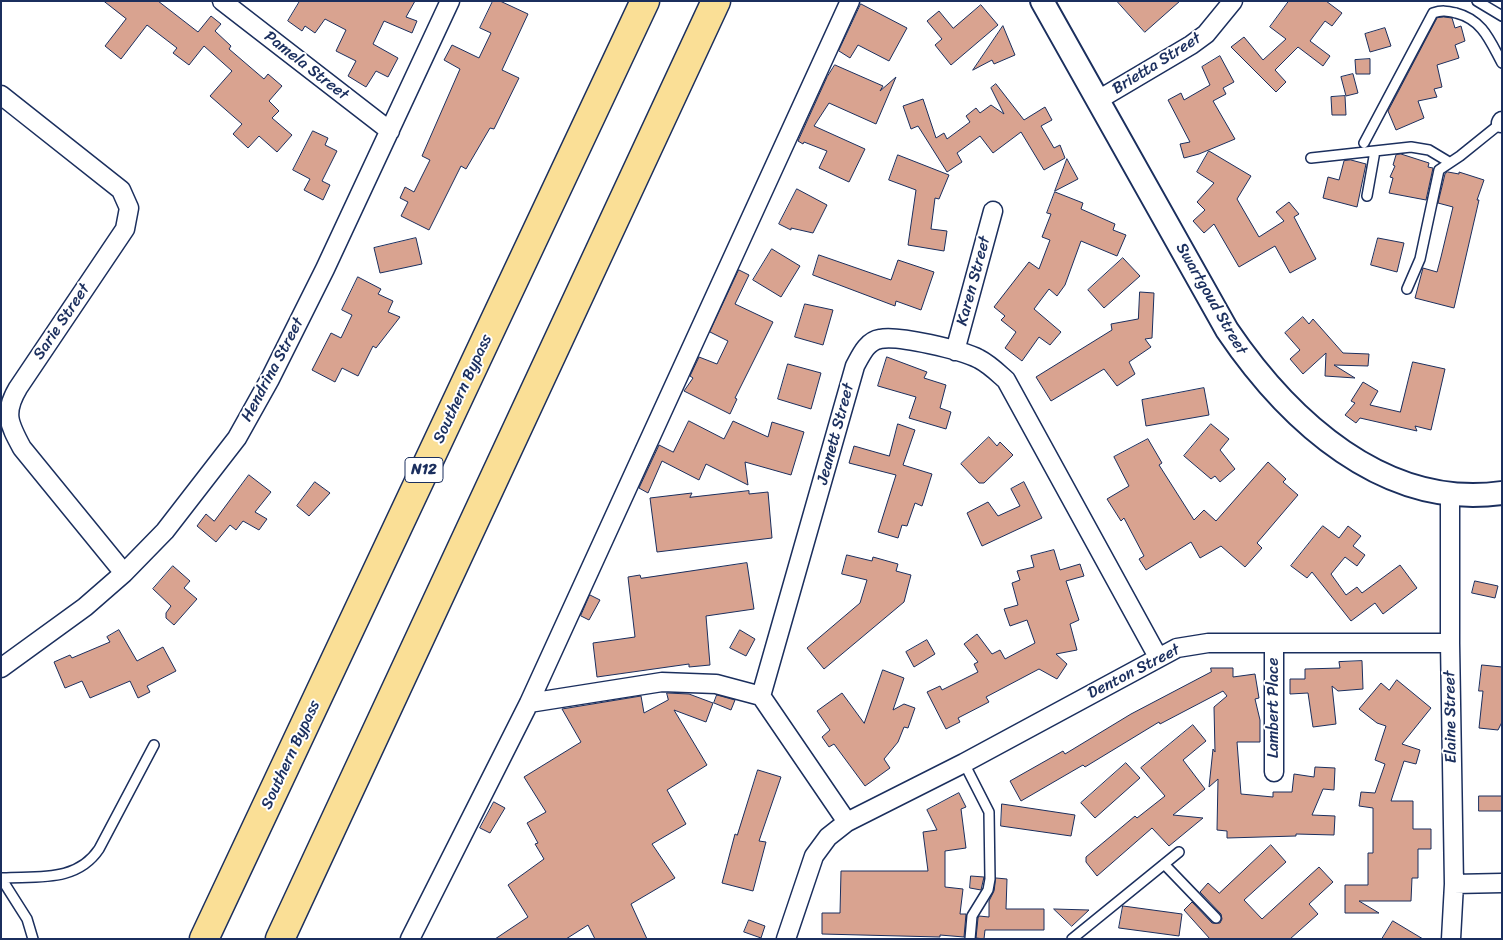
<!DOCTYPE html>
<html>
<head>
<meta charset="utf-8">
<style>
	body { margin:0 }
	#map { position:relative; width:1503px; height:940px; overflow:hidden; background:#fff; font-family:Sriracha,sans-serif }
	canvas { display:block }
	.frame { position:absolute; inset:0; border:2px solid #1b2f5e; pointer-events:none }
</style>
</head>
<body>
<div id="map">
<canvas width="1503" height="940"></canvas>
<div class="frame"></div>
</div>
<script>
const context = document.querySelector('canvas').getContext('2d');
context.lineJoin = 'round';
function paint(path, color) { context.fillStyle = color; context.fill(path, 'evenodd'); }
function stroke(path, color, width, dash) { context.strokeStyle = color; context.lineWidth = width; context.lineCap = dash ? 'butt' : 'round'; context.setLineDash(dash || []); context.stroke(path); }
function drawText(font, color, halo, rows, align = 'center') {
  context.font = font + ' Sriracha,sans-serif'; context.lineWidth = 4; context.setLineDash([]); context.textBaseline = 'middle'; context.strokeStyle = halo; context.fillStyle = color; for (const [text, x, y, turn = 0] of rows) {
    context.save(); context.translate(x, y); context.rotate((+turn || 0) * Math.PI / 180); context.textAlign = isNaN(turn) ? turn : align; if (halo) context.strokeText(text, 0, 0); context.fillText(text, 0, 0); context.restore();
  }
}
const building = new Path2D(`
	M104,1H158L198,32L211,16L221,24L215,31L231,46L229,49L264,79L268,74L282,86L269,101L279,111L272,118L292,135L277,152L259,136L248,148L233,134L242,124L210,96L232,71L204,46L189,65L173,53L177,48L147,25L121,59L105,46L126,19Z
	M300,1H415L406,17L417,21L412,33L384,21L373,44L398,58L388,77L376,71L366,87L348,76L356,61L336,51L346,30L325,19L315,33L305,26L302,31L288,21Z
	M493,1H500L528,14L502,70L519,78L494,129L490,128L466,169L461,166L429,230L401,216L408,202L400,198L405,187L414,192L430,160L422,156L460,69L444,60L452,45L479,58L491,33L480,28Z
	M1117,1H1180L1145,32Z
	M1289,1H1326L1342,13L1332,26L1325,21L1310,41L1330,56L1323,66L1298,47L1275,70L1286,82L1276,92L1231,47L1244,37L1263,60L1286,39L1270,27Z
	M861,4L907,28L889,61L858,45L850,58L839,51Z
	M981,5L998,25L951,65L935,45L942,39L927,21L939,11L953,28Z
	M1444,17L1452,18L1455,28L1461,26L1465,41L1455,45L1459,58L1437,65L1442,87L1434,89L1437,97L1418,101L1424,118L1396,130L1388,111L1437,18Z
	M1003,26L1015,55L994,64L992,60L973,70Z
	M1385,28L1391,46L1370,52L1365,34Z
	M1220,56L1234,82L1223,88L1226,94L1213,101L1235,139L1199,154L1184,158L1180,144L1190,142L1168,100L1181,93L1184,100L1210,85L1202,67Z
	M1370,59V74H1356L1355,60Z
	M835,65L883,86L880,91L896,77L876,124L829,103L814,126L865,149L849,182L819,168L827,151L804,142L803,144L798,141L827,77Z
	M1353,74L1358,93L1346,96L1341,77Z
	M996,84L1024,120L1045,107L1052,120L1041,126L1054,148L1060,145L1065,158L1044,170L1021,132L993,153L980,136L957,153L962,162L947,172L918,126L911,129L903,106L923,99L936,138L944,133L947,139L970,122L966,116L976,108L980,113L991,105L1004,114L991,88Z
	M1345,96L1346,115H1332L1331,97Z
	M313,131L328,138L325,145L337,151L322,181L330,185L323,200L304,190L310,179L293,170Z
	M1209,151L1251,176L1237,199L1259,237L1284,221L1276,212L1289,202L1299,214L1294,217L1316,259L1290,273L1275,246L1239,267L1214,224L1204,233L1193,221L1205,210L1197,202L1214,183L1197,172Z
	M1401,154L1429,163L1428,167L1433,168L1426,200L1389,193L1393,178L1390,177L1395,166L1393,165L1396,155Z
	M898,155L949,175L939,199L935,198L931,229L947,231L944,251L908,245L916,190L889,180Z
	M1067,159L1078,179L1055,191Z
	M1351,160L1366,164L1357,207L1323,198L1328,177L1339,180L1344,161Z
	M1448,172L1459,174V172L1484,180L1477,200H1479L1454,308L1415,298L1423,268L1437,272L1441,257L1453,207L1438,203L1445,174Z
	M797,189L827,205L813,233L791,228V230L779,224Z
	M1055,192L1083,203L1081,209L1115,224L1113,230L1126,235L1117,256L1081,241L1065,285L1057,296L1049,289L1034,309L1061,332L1050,345L1039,337L1022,361L1005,348L1016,332L1001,320L1005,316L994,307L1029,262L1039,269L1050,240L1042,237L1051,214L1047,213Z
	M416,238L422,264L380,273L374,248Z
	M1378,238L1404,243L1397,272L1371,265Z
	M772,249L800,266L781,297L753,280Z
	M819,255L891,280L898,260L934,272L921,310L896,301L895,306L813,275Z
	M1123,258L1140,276L1104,308L1088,290Z
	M739,270L749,275L735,304L773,322L735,398L737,399L730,414L684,391L693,378L690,376L699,357L717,364L728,341L710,332Z
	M358,277L381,289L378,294L393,301L388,312L400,317L376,348L373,346L358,376L342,368L335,382L312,370L331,333L341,338L352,315L342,310Z
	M1140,292L1154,293L1152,338L1145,339L1151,347L1129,362L1135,374L1117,386L1104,369L1051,401L1036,377L1112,330L1111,324L1138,319Z
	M805,304L833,310L823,345L795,337Z
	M1303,317L1309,324L1313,319L1343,353L1369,354L1368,366L1334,365L1355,378L1325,376L1326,353L1303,374L1290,359L1300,350L1285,333Z
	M887,357L927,372L924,378L946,385L940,408L951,412L946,429L909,418L916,397L878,386Z
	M1413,362L1445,369L1431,430L1415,426L1417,431L1360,418L1356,423L1345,415L1355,403L1351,401L1363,382L1378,391L1370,405L1400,412Z
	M788,364L821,373L811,409L778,399Z
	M1204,388L1209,415L1146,426L1142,400Z
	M689,421L724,439L733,421L768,437L772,422L804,432L791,475L745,462L748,485L706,464L699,480L662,461L648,493L639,488L659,445L673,452Z
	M898,424L915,430L903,465L932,474L922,506L915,503L907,526L902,525L898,538L878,532L896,475L849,463L854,446L889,456Z
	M1211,424L1229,439L1220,450L1235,469L1220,482L1215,476L1211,479L1184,456Z
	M989,437L997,446L1000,442L1013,455L984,483H979L961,464Z
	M1148,439L1162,463L1159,465L1194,520L1204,510L1216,521L1268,462L1286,479L1283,482L1298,495L1257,543L1262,548L1245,567L1221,546L1200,558L1191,542L1146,570L1139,559L1144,556L1124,518L1121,521L1107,499L1129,486L1114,457Z
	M249,475L271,492L255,512L267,519L259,530L243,521L236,530L230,525L216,542L197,526L206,514L214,521Z
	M315,482L330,493L309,516L297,506Z
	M1024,482L1042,518L982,546L967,513L988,502L998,516L1020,506L1011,489Z
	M749,491V494L768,492L772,538L657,552L650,498L692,493L690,497Z
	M1323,526L1339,538L1348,526L1361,536L1353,546L1365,555L1357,566L1345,557L1331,574L1346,595L1357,587L1362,593L1400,565L1417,588L1383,614L1375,603L1351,621L1312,572L1307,578L1291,566Z
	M1054,550L1060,570L1080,564L1084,576L1066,581L1079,620L1070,624L1077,650L1056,654L1067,664L1057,679L1039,669L986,697L989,702L958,718L960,722L946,729L927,692L940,686L942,690L978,672L974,664L978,662L964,644L977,634L992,654L1000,650L1005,659L1035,643L1027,620L1010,626L1004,609L1018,605L1012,583L1020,580L1017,571L1034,567L1031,556Z
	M847,555L872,561L873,557L898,564L896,571L911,575L904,602L824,669L807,648L860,603L867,580L842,574Z
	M747,563L754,609L706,616L710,665L689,667V664L597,677L593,643L635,637L628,577L640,575L641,578Z
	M173,566L190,581L184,588L197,599L174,625L166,618V613L171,606L153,589Z
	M1475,581L1498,586L1495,598L1472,593Z
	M590,595L600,600L589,620L581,616Z
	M119,630L137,661L163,647L176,671L147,686L150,692L138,698L130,681L90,698L82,681L65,688L54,662L70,655L72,658L110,642L107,637Z
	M740,630L755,639L746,656L730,648Z
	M927,640L935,654L914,667L906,652Z
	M1362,661L1363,689L1338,691L1332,686L1336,724L1313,727L1308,693L1290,694V679H1305V669L1340,668L1339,662Z
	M1482,665L1502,667V722L1498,730L1479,728L1483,691H1479Z
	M1211,668H1233V677L1255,674L1259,698L1255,699L1260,720V742H1237L1241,794L1273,797V792H1292L1294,774L1314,777L1315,767L1335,768L1334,790L1323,789L1312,815L1335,816L1334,835L1296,834V836L1227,838V831L1217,830L1218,779L1209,787L1213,749L1215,752L1214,707L1227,696L1223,691L1160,724L1159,722L1085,767L1083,765L1021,801L1010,781L1063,751L1065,754L1131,714L1211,672Z
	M883,670L904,678L893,710L904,704L915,708L908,728L904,727L898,742L884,759L890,768L865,786L834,744L829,747L822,737L830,730L817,711L842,693L864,723Z
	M1397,680L1431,708L1402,744L1420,750L1416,764L1404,761L1391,801H1413V829H1431V849H1418V878H1412L1411,901H1359L1379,913H1345V885H1368V853H1373V808L1359,806L1361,792L1375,793L1385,764L1375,760L1386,726L1377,723L1359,709L1381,683L1389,690Z
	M667,693L689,694L713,703L706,722L674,710L707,765L667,790L686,824L652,844L675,878L631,904L647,939H595L588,925L566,939H495L528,917L508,885L544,859L535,844L538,843L527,823L546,812L524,777L581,742L562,709L641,696L644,713L668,700Z
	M717,695L735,700L731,710L714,703Z
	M1193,725L1206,741L1183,760L1205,789L1173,815L1203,818L1169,846L1152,828L1097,876L1086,862V857L1135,816L1137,818L1165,796L1141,768Z
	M1126,763L1140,778L1095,818L1081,803Z
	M758,770L781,777L759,841L766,842L753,891L722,883L735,834L737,835Z
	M959,793L966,807L961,809L966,848L945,851V887L963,889L960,914H966L964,937L940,935V937L822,934V913H840L841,871H928L923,832L937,830L927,810Z
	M1479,796H1502V811H1479Z
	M494,802L505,808L490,833L480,828Z
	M1002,804L1075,815L1071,836L1001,826Z
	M1271,845L1286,862L1244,900L1262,919L1319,867L1333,882L1309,904L1318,914L1290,939H1210L1184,910L1192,902L1212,923H1220L1222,919L1221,914L1200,892L1208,883L1219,893Z
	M971,876L984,877L981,890L970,888Z
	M996,878L1007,879L1006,909H1044V930H985L984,939L976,938L978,918L979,916L989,917V901L994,891Z
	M1123,906L1182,914L1179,936L1119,928Z
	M1054,909L1089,910L1072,926Z
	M749,920L765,926L761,938L744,932Z
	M1393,921L1423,939H1382Z`);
const service = new Path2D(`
	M1477,1L1502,16
	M1364,143L1433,13C1442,10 1447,11 1456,13C1483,20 1490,41 1502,63
	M1311,158L1411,147L1429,150L1449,162
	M1367,196L1375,151
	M1407,289L1420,259L1439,170L1460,156L1501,123
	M964,763L989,812L990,879L988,890L972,916L970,939
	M1164,864L1216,918
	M1,878L27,919L33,939
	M3,878C39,876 77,882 99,849L154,745
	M1072,939L1179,852`);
const minor = new Path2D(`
	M222,1L390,131
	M1,95L121,190L129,208L125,229L18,388C3,413 9,424 22,448L124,573
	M1098,100L1191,45L1206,34L1233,1
	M1501,123L1502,121
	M955,351L993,211
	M1450,495V643L1454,884L1451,939
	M1,668L85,607L124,573L165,531L237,438L270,379L325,269L450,1
	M529,703L662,682L716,684L761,696
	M1274,772V644
	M847,822L761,696L855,366C861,355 867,341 880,339C898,335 962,350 979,359C989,364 997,372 1006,380L1158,657
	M1454,884L1502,883
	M410,939L529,703L850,1
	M786,939L814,856L828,837L847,822L964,763L1177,648L1208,643H1450`);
const tertiary = new Path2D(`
	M1042,1L1227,330C1288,420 1384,510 1502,493`);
const motorway = new Path2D(`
	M204,939L645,1
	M280,939L716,1`);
const shields = [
	[424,470,38]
];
const shieldNames = [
	["N12",424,470]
];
const streetNames = [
	["Brietta Street",1157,64,-32],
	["Pamela Street",306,66,38],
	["Karen Street",974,281,-75],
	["Swartgoud Street",1211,299,60],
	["Sarie Street",62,322,-56],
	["Hendrina Street",273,370,-62],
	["Southern Bypass",463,389,-65],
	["Jeanett Street",836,434,-75],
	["Denton Street",1134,672,-27],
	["Lambert Place",1274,708,-90],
	["Elaine Street",1451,717,-91],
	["Southern Bypass",291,755,-65]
];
paint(building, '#d9a390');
stroke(building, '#1b2f5e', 1);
stroke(service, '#1b2f5e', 12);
stroke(minor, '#1b2f5e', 21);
stroke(tertiary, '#1b2f5e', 26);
stroke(motorway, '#1b2f5e', 31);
stroke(service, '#fff', 9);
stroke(minor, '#fff', 18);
stroke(tertiary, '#fff', 22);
stroke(motorway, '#fadf96', 28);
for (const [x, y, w] of shields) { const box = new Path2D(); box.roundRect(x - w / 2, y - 12.5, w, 25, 4); context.fillStyle = '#fff'; context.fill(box); stroke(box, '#1b2f5e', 1); }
drawText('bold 15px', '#1b2f5e', null, shieldNames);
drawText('16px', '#1b2f5e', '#fff', streetNames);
</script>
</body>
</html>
